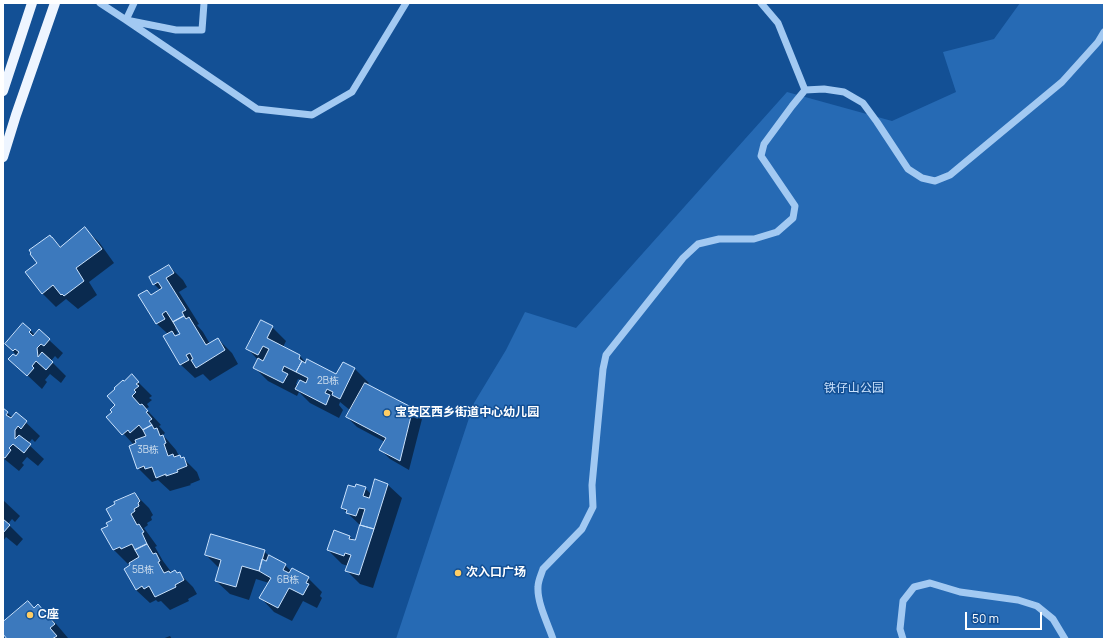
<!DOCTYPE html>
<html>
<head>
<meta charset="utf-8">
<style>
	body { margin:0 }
	#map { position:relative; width:1107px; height:642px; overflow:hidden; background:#135095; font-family:Manrope,sans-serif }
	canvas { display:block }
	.frame { position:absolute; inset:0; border:4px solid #fff; pointer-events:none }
	.scale { position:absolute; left:965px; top:612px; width:77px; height:18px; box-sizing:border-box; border:2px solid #fff; border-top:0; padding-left:5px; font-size:12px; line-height:14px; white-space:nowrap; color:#fff; -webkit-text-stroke:3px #135095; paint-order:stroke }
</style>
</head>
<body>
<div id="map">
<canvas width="1107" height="642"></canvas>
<div class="frame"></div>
<div class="scale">50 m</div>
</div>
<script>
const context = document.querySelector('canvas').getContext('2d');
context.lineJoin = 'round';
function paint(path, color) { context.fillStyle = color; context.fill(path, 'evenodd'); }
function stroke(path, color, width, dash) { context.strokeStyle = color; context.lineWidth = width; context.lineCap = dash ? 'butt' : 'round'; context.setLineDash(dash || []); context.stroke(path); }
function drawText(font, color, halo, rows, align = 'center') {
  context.font = font + ' Manrope,"Noto Sans SC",sans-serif'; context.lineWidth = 3; context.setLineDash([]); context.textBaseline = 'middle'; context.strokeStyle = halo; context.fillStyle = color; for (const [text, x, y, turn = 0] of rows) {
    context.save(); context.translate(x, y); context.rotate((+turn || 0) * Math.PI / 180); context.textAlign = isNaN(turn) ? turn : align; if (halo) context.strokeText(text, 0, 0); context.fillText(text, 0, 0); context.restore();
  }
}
const green = new Path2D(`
	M1020,3H1104V639H396L474,403L506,350L525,312L576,328L787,92L892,121L956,92L943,52L994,39Z`);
const shadow = new Path2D(`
	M85,229L99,242L114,263L89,282L97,295L78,309L66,299L56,307L42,293L39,264L52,238L61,247Z
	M169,266L183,280L187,287L179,292L199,324L197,325L203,332L210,344L218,339L232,353L238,364L210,381L203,374L195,378L181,365L164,336L168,334L157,324L140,296L147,291L152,295L160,290L154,284L150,278ZM177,326L181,334L176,337L175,335L178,333L175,328Z
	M272,327L286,341L283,347L300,356L306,363L337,375L343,363L355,369L369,383L367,385L413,409L422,419L409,470L390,459L381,450L385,442L357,427L347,417L351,411L340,402L339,405L343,410L339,418L310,403L299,392L297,396L268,381L254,367L258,360L248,349ZM298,379L301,380L298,386L296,384Z
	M30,330L35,335L49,340L63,353L58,359L55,356L51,361L66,376L61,383L50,374L45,380L47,382L42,389L10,359L17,356L6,344Z
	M132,376L152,396L149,398L152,400L147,404L149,407L146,409L161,425L159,426L165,433L163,435L176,450L179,456L183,458L197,472L200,480L190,484L191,485L170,491L158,480L152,482L138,468L134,445L108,417L113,412L124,382Z
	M3,409L13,418L16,413L40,436L35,442L32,439L28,444L44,459L38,466L27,457L22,463L24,465L19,471L3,458Z
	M375,480L388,485L402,498L373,588L360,584L347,571L348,566L342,564L328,550L350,537L355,541L361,526L342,508L355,488H365L371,494Z
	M135,494L149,508L153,515L151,517L152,520L147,523L148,525L144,528L157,546L155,547L163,561L172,573H179L193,587L197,594L188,599L189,601L170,610L161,601L158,602L156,600L150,603L136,590L130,562L128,564L114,550L103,530L109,526Z
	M3,500L20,516L15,522L12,519L8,524L23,539L17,546L6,537L3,541Z
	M264,551L271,558L285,565L291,571L308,578L322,592L320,596L322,598L317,608L303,601L292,621L274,612L261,598L269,583L256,579L249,600L230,594L216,581L220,569L206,555Z
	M38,605L52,619L68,638L9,639L3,632V624L34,609Z
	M170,636L172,639H162Z`);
const building = new Path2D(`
	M85,227L102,249L76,268L84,281L64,296L62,294L61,295L53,285L42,294L25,272L37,263L30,254L31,253L29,250L50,235L51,237H52L60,247Z
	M169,265L174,273L166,278L186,310L182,312L184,316L173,322L166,311L162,314L165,319L156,324L138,295L147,290L151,295L162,288L158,282L153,285L149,277Z
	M184,316L186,319L189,317L206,345L218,338L225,350L196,368L191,360L193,359L190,353L186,355L189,360L180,365L163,336L172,331L175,336L180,334L173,322Z
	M261,320L273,326L267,338L300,355L299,359L302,361L296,372L284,366L282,371L288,374L283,383L253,368L258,358L263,361L269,349L263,346L258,355L246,349Z
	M23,323L31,330L29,332L33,336L39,329L50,339L44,346L41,344L37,348L38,357L42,352L53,362L46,370L36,361L32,366L34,368L27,376L8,359L13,354L16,356L19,352L15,349L13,351L5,344Z
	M307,359L336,374L343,362L355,368L340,399L332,395L333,392L327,389L325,393L330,395L326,405L295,389L300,380L306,383L308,378L296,372L302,361L305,363Z
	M132,374L139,382L136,384L139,386L134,390L136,392L132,396L140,405L142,404L148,411L146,412L152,419L149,421L152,425L143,430L139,425L130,433L128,430L122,435L106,417L112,412L110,410L115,405L107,396L115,389L114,388L123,380L124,381Z
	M365,383L413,408L400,461L379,450L386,438L346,417Z
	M3,408L8,412L6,415L11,418L16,412L27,421L21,429L18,426L15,430V439L19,435L31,444L24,453L13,444L9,448L11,450L5,458L3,457Z
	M152,425L154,429L157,428L160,436L163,435L166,443L164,444L168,456L173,454L174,457L180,455L181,458L184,457L187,466L177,470L178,472L166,476V474L156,478L152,467L145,469L144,466L137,469L129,446L136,443L135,440L146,436L143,430Z
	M375,479L388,484L374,529L360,525L365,509L359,508L356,516L346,513L347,510L341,508L348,485L355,487L356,484L366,487L363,496L369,498Z
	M135,493L140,501L138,503L139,506L134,509L135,511L131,514L137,525L139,524L144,532L142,533L147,544L135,550L132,544L121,549L120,547L113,550L101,529L108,526L106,523L112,520L106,509L115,504L114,502Z
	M3,519L10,525L3,533Z
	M360,525L374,529L359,575L345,571L351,555L345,553L344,556L327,550L334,530L350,536L349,539L355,540Z
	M211,534L265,550L259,571L242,566L236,587L215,581L221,560L205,555Z
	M147,544L153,554L156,553L160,561L158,562L164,573L169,571L170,573L175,570L177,573L180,572L184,580L175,585L176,587L155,597L149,586L144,589L142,586L136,590L124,569L130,565L129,563L139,557L135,550Z
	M269,555L286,564L283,570L289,573L292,568L309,577L306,583L309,584L303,595L289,588L278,608L259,598L271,578L259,571L262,559L266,561Z
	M28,601L34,608L38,604L55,624L50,628L57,636L52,639H7L3,634V622Z`);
const minor = new Path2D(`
	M100,3L126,20L176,30H202L204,3
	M134,3L126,20L257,109L312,115L352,92L406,3
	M761,3L778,23L805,90
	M553,639C548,624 537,603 538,587C538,581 541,575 543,569L582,529L593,507L592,485L603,369L606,355L683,258L698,244L719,239H754L777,232L793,218L795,206L761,156L764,144L792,106L805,90L824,89L844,92L863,103L877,122L908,169L922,178L935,181L950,175L1062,82L1098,42L1104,32
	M903,639L900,629L903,601L914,587L930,583L960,592L1018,600L1037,606L1053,619L1065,639`);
const major = new Path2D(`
	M3,91L32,3
	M3,157L16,115L55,3`);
const markers = [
	[387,413,4,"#ffcd64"],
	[458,573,4,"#ffcd64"],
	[30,615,4,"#ffcd64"]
];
const numberNames = [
	["2B栋",328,381],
	["3B栋",148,450],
	["5B栋",143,570],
	["6B栋",288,580]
];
const parkNames = [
	["铁仔山公园",854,389]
];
const poiNames = [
	["宝安区西乡街道中心幼儿园",395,413],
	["次入口广场",466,573],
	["C座",38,615]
];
paint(green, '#266ab4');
paint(shadow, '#0007');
paint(building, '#3c79bd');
stroke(building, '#cae2fd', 1);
stroke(minor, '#a2c9f2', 7);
stroke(major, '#eef5ff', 10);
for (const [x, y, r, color] of markers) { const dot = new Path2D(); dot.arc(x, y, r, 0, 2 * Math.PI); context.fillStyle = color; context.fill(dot); stroke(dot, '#135095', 1.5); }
drawText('10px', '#cedeee', null, numberNames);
drawText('12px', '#cae2fd', '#135095', parkNames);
drawText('bold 12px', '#fff', '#135095', poiNames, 'left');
</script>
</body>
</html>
